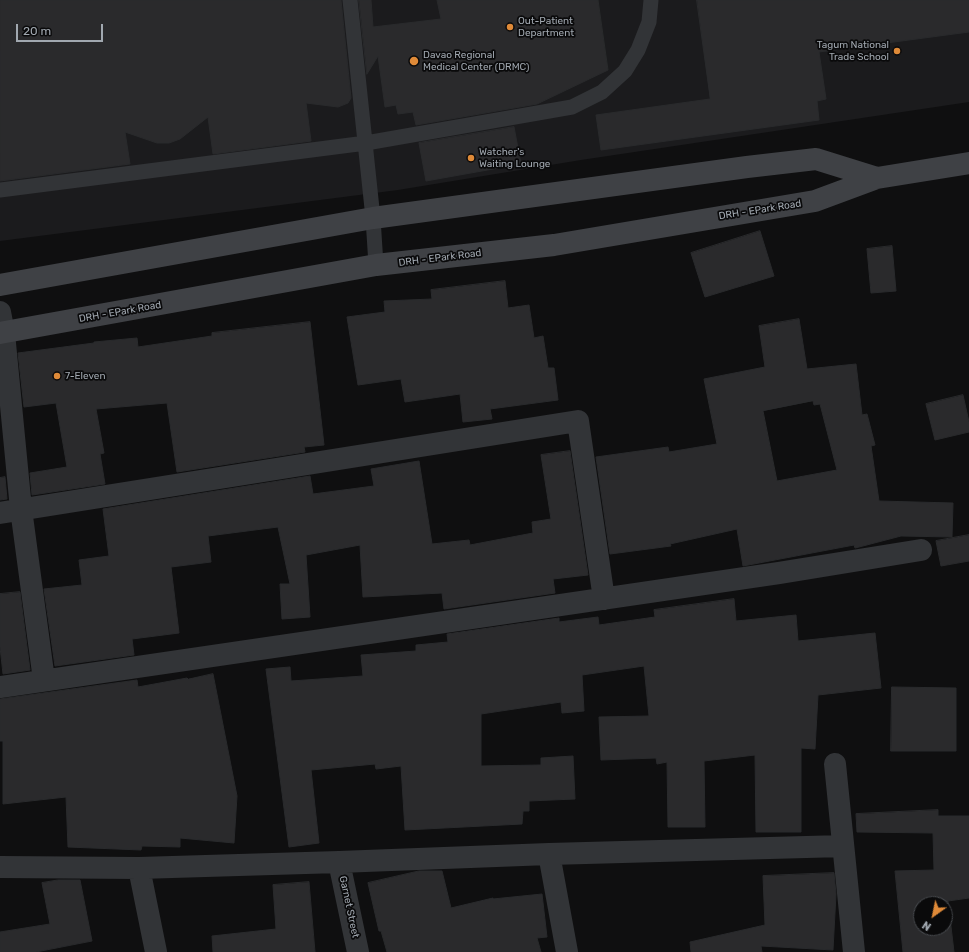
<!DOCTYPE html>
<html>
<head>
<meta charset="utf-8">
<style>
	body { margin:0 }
	#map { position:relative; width:969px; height:952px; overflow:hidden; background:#0f0f10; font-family:Rubik,sans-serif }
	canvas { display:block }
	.north { position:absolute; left:913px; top:896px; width:40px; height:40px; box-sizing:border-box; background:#0a0a0b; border:1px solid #46494d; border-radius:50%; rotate:213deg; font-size:11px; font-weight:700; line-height:16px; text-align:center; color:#a1a8b0 }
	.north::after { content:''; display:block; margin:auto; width:14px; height:18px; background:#df8a38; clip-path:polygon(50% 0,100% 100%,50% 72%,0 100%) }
	.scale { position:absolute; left:16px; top:24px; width:87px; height:18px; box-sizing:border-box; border:2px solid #a1a8b0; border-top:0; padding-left:5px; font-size:12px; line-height:14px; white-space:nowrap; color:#a1a8b0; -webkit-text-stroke:3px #0a0a0b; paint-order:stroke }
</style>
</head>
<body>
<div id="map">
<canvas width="969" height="952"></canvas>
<div class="north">N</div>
<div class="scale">20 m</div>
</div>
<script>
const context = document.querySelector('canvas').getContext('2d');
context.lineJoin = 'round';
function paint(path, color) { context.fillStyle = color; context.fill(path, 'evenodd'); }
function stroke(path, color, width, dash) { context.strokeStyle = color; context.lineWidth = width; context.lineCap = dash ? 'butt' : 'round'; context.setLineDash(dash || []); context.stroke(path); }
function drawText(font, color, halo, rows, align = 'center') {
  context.font = font + ' Rubik,sans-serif'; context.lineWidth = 3.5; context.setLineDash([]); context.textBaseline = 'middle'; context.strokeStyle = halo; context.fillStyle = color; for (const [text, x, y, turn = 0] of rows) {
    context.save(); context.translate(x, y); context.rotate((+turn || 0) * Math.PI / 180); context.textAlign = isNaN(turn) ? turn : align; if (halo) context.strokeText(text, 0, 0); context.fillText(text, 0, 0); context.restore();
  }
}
const built = new Path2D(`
	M0,0H969V102L581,160L398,190L0,241Z`);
const building = new Path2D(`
	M0,0H341L351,98L348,103L338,107L306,103L311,141L213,154L208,117L180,139L169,143H157L125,132L130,164L0,181Z
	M359,0H371L373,27L441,19L437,0H598L608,70L537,104L416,125L413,112L398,114L396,105L385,107L378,56L367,74Z
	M697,0H969V32L819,52L826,99L817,101L819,120L601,150L596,115L710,99Z
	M514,127L521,164L426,181L419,143Z
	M760,231L774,276L705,297L691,253Z
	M892,246L896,291L871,293L867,249Z
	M505,281L508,308L529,305L534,338L543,336L548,368H554L558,400L490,409L492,419L463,422L460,394L405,402L401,379L358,385L347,317L385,312L384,301L432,299L431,290Z
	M799,319L807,369L856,364L862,415L867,414L875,445L871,446L879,501L953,503L952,537L901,536L859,547L855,548L854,545L743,566L737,529L670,544L671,546L610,554L596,457L668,447L669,452L717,444L704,379L765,367L759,326ZM813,401L814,405L820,404L837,470L777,481L763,411Z
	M310,322L324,445L304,447L305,452L177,472L167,403L96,409L104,453L100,454L105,484L32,495L30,473L67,467L56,403L24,407L18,353L94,343V342L137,338L138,347L212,336V333Z
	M963,395L969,422V432L935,440L926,404Z
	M570,451L588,575L553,579L555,593L444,609L442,593L363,597L360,545L306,555L310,617L282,619L280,584H290L278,527L208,536L211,562L171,567L179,633L132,639L134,655L55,666L44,589L82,585L79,560L109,556L103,509L310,476L313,494L374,486L371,469L419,461L432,544L469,540L470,545L533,533L532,522L551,519L541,455Z
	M5,477L7,499L0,500V478Z
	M969,535V561L941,566L936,541Z
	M20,592L30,670L3,674L0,647V594Z
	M734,599L736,621L796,615L798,641L875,633L881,688L818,695L815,749L801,748V832H756L755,755L704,761L705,827H668L667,762L657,764L656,758L601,760L599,717L649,716L644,666L582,675L584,711L562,713L561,702L481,714V766L541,765V758L573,756L575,799L529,801V811H523L522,824L405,830L401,766L376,769L375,764L311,770L319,843L289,847L266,669L290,667L291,681L363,676L361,655L416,651V645L448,642L447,634L559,618V622L598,617L599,625L655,617L654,610Z
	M213,674L237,796L234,843L180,838V847L142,846L141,850L68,847L66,797L3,804V741H0V699L137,680L138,687L187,678L188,679Z
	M892,687L956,688V751H891Z
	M938,810V816H969V898L948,901L954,952H903L895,871L934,870L933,833L857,832L856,814ZM921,904H945V928H921Z
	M419,871H442L451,908L493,898V899L542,894L547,937L537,938L541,952H387L381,931H379L368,883Z
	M834,873L836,894L833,950L761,946L762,952H691L690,942L765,925L763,876Z
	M58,880H80L92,941L36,952H0V932L50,924L42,883Z
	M309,882L315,952H213L212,936L276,929L273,885Z`);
const service = new Path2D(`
	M350,0L373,218L376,265
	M0,190L366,143L572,107L602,92L625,71L638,50L649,22L651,0`);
const minor = new Path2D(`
	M0,312L4,333L21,509L44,680
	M0,513L578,421L604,599
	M0,687L779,573L921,550
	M835,764L854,952
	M549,854L567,952
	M339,862L358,952
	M0,867L139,868L339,862L549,854L843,846
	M139,868L156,952`);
const secondary = new Path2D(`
	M0,285L373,218L747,167L816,159L877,178
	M0,333L376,265L554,245L815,201L877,178L969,163`);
const markers = [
	[510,27,4,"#df8a38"],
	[897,51,4,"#df8a38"],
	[414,61,5,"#df8a38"],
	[471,158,4,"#df8a38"],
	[57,376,4,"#df8a38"]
];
const poiNames = [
	["Out-Patient",518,21],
	["Department",518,33],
	["Tagum National",889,45,"right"],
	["Trade School",889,57,"right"],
	["Davao Regional",423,55],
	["Medical Center (DRMC)",423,67],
	["Watcher's",479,152],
	["Waiting Lounge",479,164],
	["7-Eleven",65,376]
];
const streetNames = [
	["DRH - EPark Road",760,210,-9],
	["DRH - EPark Road",440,258,-7],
	["DRH - EPark Road",120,312,-10],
	["Garnet Street",349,907,78]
];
paint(built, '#1b1b1d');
paint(building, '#2a2a2c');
stroke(building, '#292a2c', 1);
stroke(service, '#323437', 15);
stroke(minor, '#323437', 22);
stroke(secondary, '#3f4145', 22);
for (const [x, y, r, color] of markers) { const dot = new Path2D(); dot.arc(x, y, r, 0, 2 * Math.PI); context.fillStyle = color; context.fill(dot); stroke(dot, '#0a0a0b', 1.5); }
drawText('10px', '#a1a8b0', '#0a0a0b', poiNames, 'left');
drawText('10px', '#a1a8b0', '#0a0a0b', streetNames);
</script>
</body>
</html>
